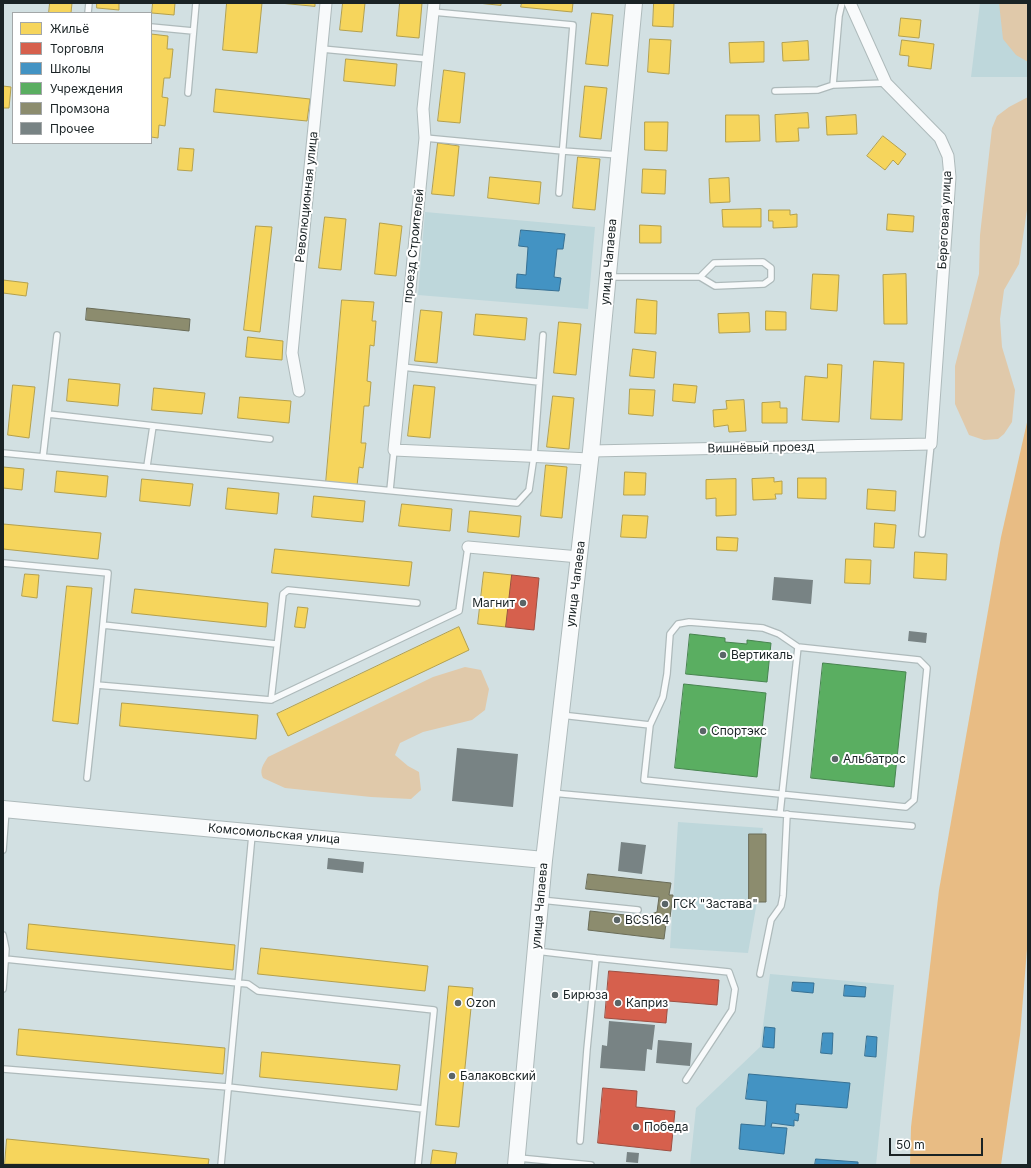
<!DOCTYPE html>
<html>
<head>
<meta charset="utf-8">
<style>
	body { margin:0 }
	#map { position:relative; width:1031px; height:1168px; overflow:hidden; background:#d2e0e2; font-family:Inter,sans-serif }
	canvas { display:block }
	.frame { position:absolute; inset:0; border:4px solid #1a2325; pointer-events:none }
	.legend { position:absolute; left:12px; top:12px; width:140px; height:132px; box-sizing:border-box; background:#fff; border:1px solid #a3a7a8; margin:0; padding:5px 7px; list-style:none; font-size:12px; color:#1a2325 }
	.legend li { display:flex; align-items:center; gap:8px; height:20px }
	.legend b { width:20px; border:1px solid #a3a7a8 }
	.scale { position:absolute; left:889px; top:1138px; width:94px; height:18px; box-sizing:border-box; border:2px solid #1a2325; border-top:0; padding-left:5px; font-size:12px; line-height:14px; white-space:nowrap; color:#1a2325; -webkit-text-stroke:3px #fff; paint-order:stroke }
</style>
</head>
<body>
<div id="map">
<canvas width="1031" height="1168"></canvas>
<div class="frame"></div>
<ul class="legend">
<li><b style="height:11px;background:#f6d55c"></b>Жильё</li>
<li><b style="height:11px;background:#d6604d"></b>Торговля</li>
<li><b style="height:11px;background:#4393c3"></b>Школы</li>
<li><b style="height:11px;background:#5aae61"></b>Учреждения</li>
<li><b style="height:11px;background:#8c8c6e"></b>Промзона</li>
<li><b style="height:11px;background:#788384"></b>Прочее</li>
</ul>
<div class="scale">50 m</div>
</div>
<script>
const context = document.querySelector('canvas').getContext('2d');
context.lineJoin = 'round';
function paint(path, color) { context.fillStyle = color; context.fill(path, 'evenodd'); }
function stroke(path, color, width, dash) { context.strokeStyle = color; context.lineWidth = width; context.lineCap = dash ? 'butt' : 'round'; context.setLineDash(dash || []); context.stroke(path); }
function drawText(font, color, halo, rows, align = 'center') {
  context.font = font + ' Inter,sans-serif'; context.lineWidth = 4; context.setLineDash([]); context.textBaseline = 'middle'; context.strokeStyle = halo; context.fillStyle = color; for (const [text, x, y, turn = 0] of rows) {
    context.save(); context.translate(x, y); context.rotate((+turn || 0) * Math.PI / 180); context.textAlign = isNaN(turn) ? turn : align; if (halo) context.strokeText(text, 0, 0); context.fillText(text, 0, 0); context.restore();
  }
}
const built = new Path2D(`
	M980,3H1028V77H971Z
	M425,212L595,227L588,309L418,295Z
	M678,822L763,828L762,834H766V902H757L748,953L670,948Z
	M770,974L894,985L876,1165H690L696,1108L760,1047Z`);
const green = new Path2D(`
	M999,3H1028V62L1016,55L1003,39Z
	M1028,97V203L1019,264L1004,290L1000,319L1002,347L1015,390L1012,422L1004,434L998,439L984,440L969,435L955,404V366L979,274L980,235L992,128L997,116L1009,107Z
	M465,667L481,670L489,689L485,710L472,720L423,732L400,743L395,755L408,766L419,772L421,790L411,799L371,797L285,788L263,778C259,770 263,765 268,757L433,677Z`);
const water = new Path2D(`
	M1028,418V937L1020,1035L1001,1165H910L911,1127L939,890L1001,537Z`);
const homes = new Path2D(`
	M50,3H72L71,13H49Z
	M97,3H119V10L97,8Z
	M153,3H175L174,15L152,13Z
	M227,3H262L257,53L223,50Z
	M280,3H315V6Z
	M343,3H365L362,32L340,30Z
	M400,3H422L419,38L397,36Z
	M478,3H501V5Z
	M522,3H573L572,12L521,7Z
	M654,3H674L673,27L653,26Z
	M592,13L613,15L608,66L586,64Z
	M901,18L921,20L919,38L899,36Z
	M151,34L168,36L167,49H173L170,78H164L162,97L168,98L165,126L159,125L158,138L151,137Z
	M650,39L671,40L669,74L648,72Z
	M902,40L934,44L931,69L908,66L909,56L900,55Z
	M808,41L809,60L783,61L782,43Z
	M764,42V62L730,63L729,43Z
	M346,59L397,64L395,86L344,81Z
	M444,70L465,73L460,123L438,121Z
	M3,86L11,87L9,108H3Z
	M585,86L607,88L601,139L580,137Z
	M216,89L310,99L307,121L214,112Z
	M808,113L809,128H798L799,141L776,142L775,115Z
	M726,115H759L760,141L726,142Z
	M856,115L857,134L827,135L826,117Z
	M645,122H668L667,151L645,150Z
	M883,136L906,154L898,165L893,160L885,170L867,156Z
	M438,143L459,146L454,196L432,194Z
	M180,148L194,149L192,171L178,170Z
	M578,157L600,159L595,210L573,208Z
	M643,169L666,170L665,194L642,193Z
	M490,177L541,182L539,204L488,198Z
	M729,178L730,202L710,203L709,179Z
	M761,209V227H723L722,210Z
	M769,210H790V215L797,214V227L773,228V221H769Z
	M888,214L914,216L913,232L887,230Z
	M325,217L346,219L341,270L319,268Z
	M380,223L402,226L396,276L375,274Z
	M640,225L661,226V243H640Z
	M256,226L272,227L260,332L244,330Z
	M813,274L839,275L837,311L811,309Z
	M906,274L907,324H884L883,275Z
	M3,280L28,283L26,296L3,293Z
	M637,299L657,301L656,334L635,333Z
	M342,300L374,302L372,321H376L374,346L370,345L367,381L371,382L369,406H364L361,443H366L363,468L359,467L357,486L326,483Z
	M421,310L442,312L437,363L415,361Z
	M766,311L786,312V330H766Z
	M749,313L750,332L719,333L718,314Z
	M476,314L527,318L525,340L474,335Z
	M559,322L581,324L576,375L554,373Z
	M248,337L283,341L282,360L246,357Z
	M633,349L656,352L654,378L630,376Z
	M874,361L904,363L902,420L871,419Z
	M828,364L842,365L839,422L802,420L805,376L827,378Z
	M69,379L120,384L118,406L67,401Z
	M674,384L697,386L695,403L673,401Z
	M13,385L35,387L29,438L8,435Z
	M414,385L435,387L430,438L408,436Z
	M154,388L205,393L202,414L152,410Z
	M630,389L655,390L653,416L629,414Z
	M553,396L574,398L569,449L547,447Z
	M240,397L291,401L289,423L238,418Z
	M744,400L746,431L729,432L728,425L714,427L713,410L727,409L726,401Z
	M780,402V408H787V423H762V403Z
	M546,465L567,467L562,518L541,516Z
	M3,467L24,469L22,490L3,488Z
	M57,471L108,476L106,497L55,492Z
	M625,472L646,473L645,495H624Z
	M774,478V482L782,481V494H775L776,499L753,500L752,479Z
	M798,478H826V499L798,498Z
	M142,479L193,484L190,506L140,501Z
	M736,479V515L716,516V498L706,499V480Z
	M228,488L279,493L277,514L226,509Z
	M868,489L896,491L895,511L867,509Z
	M314,496L365,501L363,522L312,517Z
	M402,504L452,509L450,531L399,526Z
	M470,511L521,516L519,537L468,532Z
	M623,515L648,516L646,538L621,537Z
	M875,523L896,525L894,548L874,547Z
	M3,524L101,533L98,559L3,549Z
	M717,537L738,538L737,551L717,550Z
	M275,549L412,562L409,586L272,573Z
	M915,552L947,554L946,580L914,578Z
	M846,559L871,560L870,584L845,583Z
	M484,572L512,575L506,627L478,624Z
	M25,574L39,575L37,598L22,596Z
	M67,586L92,588L78,724L53,721Z
	M135,589L268,603L266,627L132,613Z
	M298,607L308,608L305,628L295,627Z
	M459,627L469,650L288,736L277,714Z
	M122,703L258,715L256,739L120,726Z
	M29,924L235,945L233,970L27,949Z
	M261,948L428,966L425,991L258,974Z
	M449,986L473,988L459,1127L436,1125Z
	M19,1029L225,1048L223,1074L17,1055Z
	M262,1052L400,1065L397,1090L260,1077Z
	M7,1139L209,1159L208,1165L5,1164Z
	M433,1150L457,1153L455,1165H431Z`);
const shops = new Path2D(`
	M512,575L539,578L534,630L506,627Z
	M609,971L719,980L717,1005L668,1001L666,1023L605,1018Z
	M603,1088L637,1091L636,1107L675,1111L671,1151L598,1143Z`);
const schools = new Path2D(`
	M521,230L565,234L563,249H557L554,277L561,278L559,291L516,288L517,274L526,275L528,247L519,246Z
	M793,982L814,983L813,993L792,991Z
	M845,985L866,987L865,997L844,996Z
	M765,1027L775,1028L774,1048L763,1047Z
	M823,1033H833L832,1054L821,1053Z
	M867,1036L877,1037L876,1057L865,1056Z
	M749,1074L850,1083L847,1108L796,1104L795,1113L799,1114L798,1121L794,1120V1126L772,1123L771,1127L787,1128L784,1154L739,1149L741,1124L765,1126L767,1101L746,1099Z
	M816,1159L858,1162V1165H815Z`);
const public = new Path2D(`
	M690,634L725,638V642L747,644V640L771,643L767,682L686,674Z
	M823,663L906,672L894,787L811,778Z
	M684,684L766,693L757,777L675,768Z`);
const industry = new Path2D(`
	M87,308L190,319L189,331L86,320Z
	M749,834H766V902H749Z
	M588,874L671,883L669,895H673L670,917L667,916L664,939L588,930L590,911L643,917L657,912L659,897L586,889Z`);
const building = new Path2D(`
	M774,577L813,580L811,604L772,600Z
	M909,631L927,633L926,643L908,641Z
	M457,748L518,754L513,807L452,801Z
	M621,842L646,845L642,874L618,871Z
	M328,858L364,862L363,873L327,869Z
	M609,1021L655,1025L652,1050L647,1049L645,1071L600,1068L602,1045L607,1046Z
	M658,1040L692,1043L690,1066L656,1063Z
	M627,1152L639,1153L638,1163L626,1162Z`);
const lane = new Path2D(`
	M842,3L839,16L833,85L886,83
	M433,12L573,25L559,193
	M88,13L89,3
	M151,27L193,31
	M322,49L428,59
	M775,91L818,90L833,85
	M188,93L196,3
	M425,138L563,151L619,155
	M609,277H700L715,286L764,284L771,279V268L763,262L714,263L700,277
	M402,367L539,382
	M48,414L270,439
	M3,453L517,503L529,490L534,456L543,335
	M43,457L57,335
	M147,466L153,426
	M390,490L394,450
	M922,534L931,444
	M3,563L108,573L97,685
	M689,622L763,628L779,634L798,647L919,660L927,668L914,800L906,807L644,780L650,725L663,697L667,674L670,634L678,624Z
	M103,625L276,644
	M271,700L283,594L288,590L417,603
	M561,715L650,725
	M87,778L97,685L271,700L459,611L468,547
	M552,793L912,826
	M780,813L798,647
	M3,850L6,810
	M541,900L638,910
	M3,935L6,949L3,989
	M536,951L596,958L587,1049L580,1141
	M596,958L729,972L735,989L732,1010L686,1080
	M5,959L248,984L258,991L434,1010L418,1165
	M760,974L771,920L781,906L783,896L787,814
	M3,1069L228,1087L423,1109
	M519,1158L591,1165
	M221,1165L252,835`);
const street = new Path2D(`
	M434,3L423,109L425,138L394,450L590,459
	M299,391L292,353L326,3
	M591,451L931,444L950,177L948,156L940,138L886,83L850,3
	M468,547L579,557`);
const secondary = new Path2D(`
	M3,809L544,860
	M516,1165L544,860L591,451L634,3`);
const markers = [
	[523,603,4,"#5a6567"],
	[723,655,4,"#5a6567"],
	[703,731,4,"#5a6567"],
	[835,759,4,"#5a6567"],
	[665,904,4,"#5a6567"],
	[617,920,4,"#5a6567"],
	[555,995,4,"#5a6567"],
	[458,1003,4,"#5a6567"],
	[618,1003,4,"#5a6567"],
	[452,1076,4,"#5a6567"],
	[636,1127,4,"#5a6567"]
];
const streetNames = [
	["Революционная улица",307,197,-84],
	["Береговая улица",945,220,-87],
	["проезд Строителей",414,246,-84],
	["улица Чапаева",609,262,-85],
	["Вишнёвый проезд",761,448,-1],
	["улица Чапаева",576,584,-83],
	["Комсомольская улица",274,834,5],
	["улица Чапаева",540,906,-85]
];
const poiNames = [
	["Магнит",515,603,"right"],
	["Вертикаль",731,655],
	["Спортэкс",711,731],
	["Альбатрос",843,759],
	["ГСК \"Застава\"",673,904],
	["BCS164",625,920],
	["Бирюза",563,995],
	["Ozon",466,1003],
	["Каприз",626,1003],
	["Балаковский",460,1076],
	["Победа",644,1127]
];
paint(built, '#bed7db');
paint(green, '#e0c9aa');
paint(water, '#e8bc84');
paint(homes, '#f6d55c');
stroke(homes, '#b4a04c', 1);
paint(shops, '#d6604d');
stroke(shops, '#9e4e41', 1);
paint(schools, '#4393c3');
stroke(schools, '#377194', 1);
paint(public, '#5aae61');
stroke(public, '#47844f', 1);
paint(industry, '#8c8c6e');
stroke(industry, '#6a6c58', 1);
paint(building, '#788384');
stroke(lane, '#aebabb', 8);
stroke(street, '#aebabb', 13);
stroke(secondary, '#aebabb', 18);
stroke(lane, '#f8fafb', 5.5);
stroke(street, '#f8fafb', 11);
stroke(secondary, '#f8fafb', 16);
for (const [x, y, r, color] of markers) { const dot = new Path2D(); dot.arc(x, y, r, 0, 2 * Math.PI); context.fillStyle = color; context.fill(dot); stroke(dot, '#fff', 1.5); }
drawText('12px', '#1a2325', '#fff', streetNames);
drawText('12px', '#1a2325', '#fff', poiNames, 'left');
</script>
</body>
</html>
